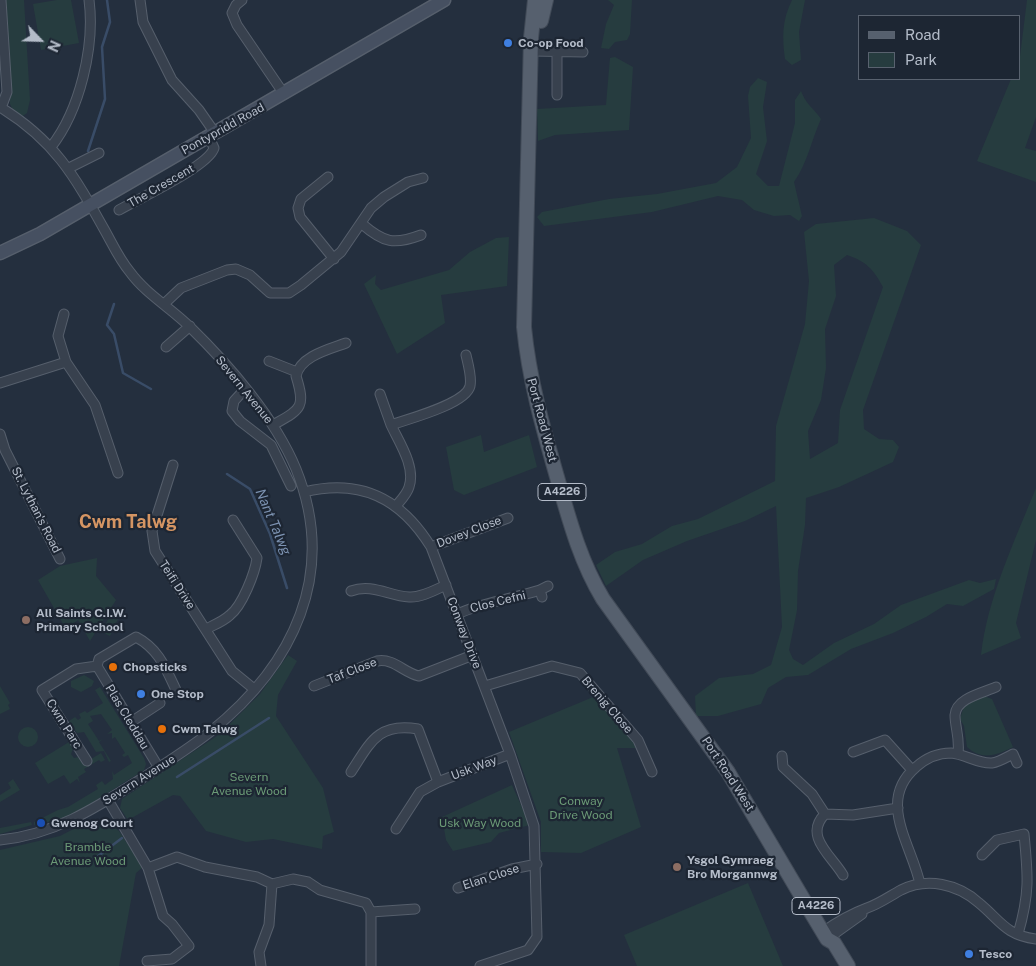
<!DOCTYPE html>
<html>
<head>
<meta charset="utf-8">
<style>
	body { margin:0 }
	#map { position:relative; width:1036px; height:966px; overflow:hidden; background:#242f3e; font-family:"Public Sans",sans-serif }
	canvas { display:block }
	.legend { position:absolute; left:858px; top:15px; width:162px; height:65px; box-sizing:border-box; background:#1d2633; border:1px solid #59626f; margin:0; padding:6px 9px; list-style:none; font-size:15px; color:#b4bcc9 }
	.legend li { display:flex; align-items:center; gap:10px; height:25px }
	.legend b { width:25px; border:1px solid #59626f }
	.north { position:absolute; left:15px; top:15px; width:50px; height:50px; -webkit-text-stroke:4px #1d2633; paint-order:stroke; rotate:114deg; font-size:14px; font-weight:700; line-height:20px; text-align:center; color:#b4bcc9 }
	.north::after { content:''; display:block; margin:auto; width:18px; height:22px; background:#b4bcc9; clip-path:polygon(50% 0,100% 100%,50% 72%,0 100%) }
</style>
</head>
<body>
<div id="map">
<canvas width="1036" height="966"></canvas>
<ul class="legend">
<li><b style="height:6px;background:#56606e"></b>Road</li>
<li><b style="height:14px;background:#263c3f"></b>Park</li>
</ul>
<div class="north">N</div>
</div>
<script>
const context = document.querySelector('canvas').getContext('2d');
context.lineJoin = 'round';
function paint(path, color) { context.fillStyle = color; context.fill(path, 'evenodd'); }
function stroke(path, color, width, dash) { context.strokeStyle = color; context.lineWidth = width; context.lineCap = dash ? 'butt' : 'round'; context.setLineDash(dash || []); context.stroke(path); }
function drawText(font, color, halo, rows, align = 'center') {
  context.font = font + ' "Public Sans",sans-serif'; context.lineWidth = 4.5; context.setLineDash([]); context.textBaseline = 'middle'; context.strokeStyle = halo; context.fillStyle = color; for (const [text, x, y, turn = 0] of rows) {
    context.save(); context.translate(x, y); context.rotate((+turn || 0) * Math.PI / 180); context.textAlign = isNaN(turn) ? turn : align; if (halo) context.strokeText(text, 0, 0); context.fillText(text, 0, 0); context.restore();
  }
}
const green = new Path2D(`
	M5,0H24L30,100L27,113L23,116L14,112L10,104Z
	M57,0H71L79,43L41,50L33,4Z
	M608,0H632L630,34L627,40L615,42L609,49L601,48L606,24L614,5Z
	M792,0H805L799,32L801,60L792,65L785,59C782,37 782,20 792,0Z
	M1027,0H1036V117L1025,148L1036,151V182L977,161L1011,79H1020V56Z
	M615,57L633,67L629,130L555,135L538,141L537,109L606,105L610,58Z
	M758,78L767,82L763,107L767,141L756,174L768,186H779L795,123V100L801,91C807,106 813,107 821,119C811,141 808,162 794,182L802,216L799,221L790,215L774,216L754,210L742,200L718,196L652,212L544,226L537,217L542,212L609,199L657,194L716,183L737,167L751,138L748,96L750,87Z
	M874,218L907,231L921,245L863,410L864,429L879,439L893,440L899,447L893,462L839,487L806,498L805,525L798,571L797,610L789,650L793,659L803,665L834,643L874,624L901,605L969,580L980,583L996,579L994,589L963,606L947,604L926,617L893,633L851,649L808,675L786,677L768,688L761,704L718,716H696L695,696L719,678L753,674L771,665L782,627L776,506L745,521L687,541L643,560L606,586L596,565L615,552L642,544L672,526L698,519L775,481L776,426L805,324L809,281L804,232L816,224ZM847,255C866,261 874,270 883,287L840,410L838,443L810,459L808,431L821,400L826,368L825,329L836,296L834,265Z
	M509,237L507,286L441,295L445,323L397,354L364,284L376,275L375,284L381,290L449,270L470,252L496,238Z
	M481,435L484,452L529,435L537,467L464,495L454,490L446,447Z
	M1036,488V540L1016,623L1021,638L981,655C987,599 1015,540 1036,488Z
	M97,558L96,576L116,600L90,641L78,620L66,629L38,580L60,566Z
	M111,613L119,617L110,636L102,632Z
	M288,655L297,661L278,695L276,716L323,788L334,832L323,836L322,849L273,839L246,842L206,831L180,796L173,795L128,820L120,808L122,799L220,734L260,694Z
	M84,675L94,681L92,686L81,692L71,687V681Z
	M0,686L10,703L8,705L10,709L0,714Z
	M100,687L144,758L146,764L144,770L79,811L61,819L34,825V822L58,810L68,807L98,789L96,785L102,781L105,785L113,779L112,771L114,775L132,763L128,755L124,757L122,755L125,753L115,737L112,739V733L107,734L112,730L101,714L90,716L93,721L88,724L99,741L103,739L99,742L111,761L109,762L104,751L96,752L84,732L77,733L69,721L75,717L78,720L81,718L79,714L85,711L87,713L103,703L95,690Z
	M598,695L639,748H617L641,827L581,853L541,852V822L509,732Z
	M984,696L992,699L1013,747C997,755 982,761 967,747L964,726L960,719L964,706Z
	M18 737a10 10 0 1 1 20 0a10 10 0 1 1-20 0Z
	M69,742L73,749L71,754L74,758L78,757L83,764L101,753L105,760L101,762L99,760L84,769L86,772L78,777L80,783L77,779L70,784L64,775L48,784L35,763Z
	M13,779L20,790L0,802V795L11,788L8,783Z
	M512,785L530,825L499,833L491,842L453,851L446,840L442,817Z
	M93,819L99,824L109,823L119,831L143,867L136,873L119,966H0V850L60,836Z
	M31,822L32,825L0,834V828Z
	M748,883L783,966H637L624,935Z`);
const stream = new Path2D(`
	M88,151L105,99L102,47L110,22L107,0
	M114,304L107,325L114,334L123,373L151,389
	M227,474L250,489L270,534L287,588
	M177,777L269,718
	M97,857L122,838`);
const minor = new Path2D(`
	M1,0L7,92L1,108
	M140,0L143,22L172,80L199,110L215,133
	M242,0L236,5L232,13L237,25L284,94
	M532,51L583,52
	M557,95V52
	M0,107C54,140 74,175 104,229C112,243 119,259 130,272C146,294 171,308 190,327C229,365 275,418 296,469C338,573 294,665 210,732C187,750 163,765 138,781C94,809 53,835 0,840
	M51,147C80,110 95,46 89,0
	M69,168L99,153
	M328,177L301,199L298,208L300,217L334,259
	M119,210C138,199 209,166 214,148L209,137
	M362,224C384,243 394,245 421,235
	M164,304L181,288L227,270L236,269L250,275L270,293H289L301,285L341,252L371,208L384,197L408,182L423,178
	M64,314L58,336L66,362L95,405L118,473
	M166,347L190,326
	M269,361L297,372
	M0,383L66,362
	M245,389L234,401L232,411L240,421L271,445L291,486
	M380,394L391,425
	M273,425C301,409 306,408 296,376C300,356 330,349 346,343
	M0,434L5,450L60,559
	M173,465L152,531L155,551L232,671L254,689
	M304,492C360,478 401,498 431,547L510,754L534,826L537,937L528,950L480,966
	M396,506C401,500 407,494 409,487C416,467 399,442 391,425C408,419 466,404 470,386C472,377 468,364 466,355
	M431,547L508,518
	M351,591C372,583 389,596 409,597C421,598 435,590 446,585
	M542,597L540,590L548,586
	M457,614C484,602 512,599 540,590
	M206,629C214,625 224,621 230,615C242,606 255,573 257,558L233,520
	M97,666L159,768
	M314,686L377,661C394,658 404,673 419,676L473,655
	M485,686L552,666L580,673L638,740L652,772
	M131,722L160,703
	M853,752L885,740L912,770
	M958,754C960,737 955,728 955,715C956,698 983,693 996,687
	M782,756L783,767L812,794L825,814
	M87,761L42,690L76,669L97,666L99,659L136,637C159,649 166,669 177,692
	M351,772C370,743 378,722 418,729L438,782
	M108,800L148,868L163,916L172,924L189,946L172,959L147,961
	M396,829L420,792L438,782L510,754
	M982,855L997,840L1024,834C1028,875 1030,893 1018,934
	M148,868L177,857L205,867L257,877L272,884L293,879L308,882L320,890L366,903L371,912V966
	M843,875C832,856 803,836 825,814L853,815L898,808
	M920,884C912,845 876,801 916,767C926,758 939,753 951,753C965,754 978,764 992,763C999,762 1007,757 1013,754L1017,763
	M458,888L512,869L537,864
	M371,912L415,909
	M823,932C837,922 851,914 867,908C879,904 890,896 901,890C927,877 958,884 979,903C1000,920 1005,935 1036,939
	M827,939L862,914
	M261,966L259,952L269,925L272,884`);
const secondary = new Path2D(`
	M0,253L40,234L444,0`);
const primary = new Path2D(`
	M535,0L531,38L524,327C529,379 543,428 557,477C569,519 580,561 603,599L728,772L812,914L827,939L834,943L848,966
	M541,21L546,0`);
const markers = [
	[508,43,5,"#3f7fe0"],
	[26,620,5,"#8d6e63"],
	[113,667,5,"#e8710a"],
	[141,694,5,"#3f7fe0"],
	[162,729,5,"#e8710a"],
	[41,823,5,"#1a4fb4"],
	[677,867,5,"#8d6e63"],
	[969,954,5,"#3f7fe0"]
];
const shields = [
	[562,492,48],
	[816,906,48]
];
const shieldNames = [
	["A4226",562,492],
	["A4226",816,906]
];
const poiNames = [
	["Co-op Food",518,43],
	["All Saints C.I.W.",36,613],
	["Primary School",36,627],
	["Chopsticks",123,667],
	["One Stop",151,694],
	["Cwm Talwg",172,729],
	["Gwenog Court",51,823],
	["Ysgol Gymraeg",687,860],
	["Bro Morgannwg",687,874],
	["Tesco",979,954]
];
const streetNames = [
	["Pontypridd Road",223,129,-29],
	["The Crescent",161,186,-30],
	["Severn Avenue",244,390,51],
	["Port Road West",542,420,75],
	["St. Lythan's Road",36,510,63],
	["Dovey Close",469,532,-21],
	["Teifi Drive",177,585,57],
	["Clos Cefni",498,602,-14],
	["Conway Drive",464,633,69],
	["Taf Close",352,671,-21],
	["Brenig Close",607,705,49],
	["Plas Cleddau",127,717,59],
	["Cwm Parc",64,724,58],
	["Usk Way",474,768,-21],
	["Port Road West",728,774,57],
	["Severn Avenue",139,780,-32],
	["Elan Close",491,877,-18]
];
const parkNames = [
	["Severn",249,777],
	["Avenue Wood",249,791],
	["Conway",581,801],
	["Drive Wood",581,815],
	["Usk Way Wood",480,823],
	["Bramble",88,847],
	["Avenue Wood",88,861]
];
const waterNames = [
	["Nant Talwg",273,522,67]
];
const districtNames = [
	["Cwm Talwg",128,522]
];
paint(green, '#263c3f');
stroke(stream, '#394c67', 2.5);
stroke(minor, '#565f6c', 11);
stroke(secondary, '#565f6c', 15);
stroke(primary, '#414a57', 16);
stroke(minor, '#38414e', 9);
stroke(secondary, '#465061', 12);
stroke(primary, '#56606e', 14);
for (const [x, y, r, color] of markers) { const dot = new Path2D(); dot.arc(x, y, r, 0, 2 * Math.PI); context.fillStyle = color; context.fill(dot); stroke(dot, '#1d2633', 2); }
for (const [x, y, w] of shields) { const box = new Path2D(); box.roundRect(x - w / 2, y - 8.5, w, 17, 4); context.fillStyle = '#1d2633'; context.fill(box); stroke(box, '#b4bcc9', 1); }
drawText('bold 11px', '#b4bcc9', null, shieldNames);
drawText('bold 12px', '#b4bcc9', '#1d2633', poiNames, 'left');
drawText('12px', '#b4bcc9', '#1d2633', streetNames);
drawText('12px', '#6b9a76', '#1d2633', parkNames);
drawText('italic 14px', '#7c92b1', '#1d2633', waterNames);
drawText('bold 18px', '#d59563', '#1d2633', districtNames);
</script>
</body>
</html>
